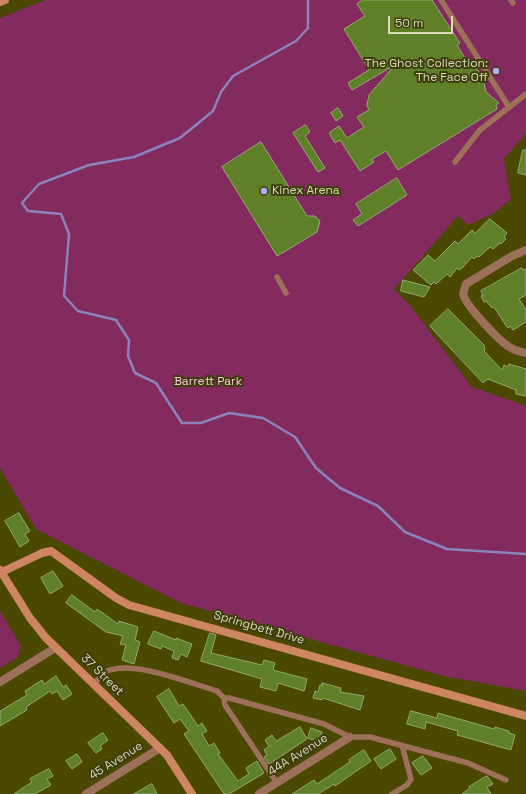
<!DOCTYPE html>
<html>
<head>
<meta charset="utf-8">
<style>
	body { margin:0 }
	#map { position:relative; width:526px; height:794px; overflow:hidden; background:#4a4801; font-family:"Space Grotesk",sans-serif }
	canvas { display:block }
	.scale { position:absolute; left:388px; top:16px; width:65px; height:18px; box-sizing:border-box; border:2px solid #dadabb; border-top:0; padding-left:5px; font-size:12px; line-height:14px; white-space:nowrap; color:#dadabb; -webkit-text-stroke:3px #3e3d0c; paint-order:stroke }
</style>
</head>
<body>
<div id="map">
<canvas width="526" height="794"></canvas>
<div class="scale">50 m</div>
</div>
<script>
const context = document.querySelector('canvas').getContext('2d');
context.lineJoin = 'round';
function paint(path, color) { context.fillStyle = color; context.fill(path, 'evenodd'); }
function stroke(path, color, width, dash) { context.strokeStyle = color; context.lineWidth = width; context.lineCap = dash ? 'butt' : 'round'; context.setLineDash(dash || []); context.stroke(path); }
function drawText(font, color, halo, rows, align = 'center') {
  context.font = font + ' "Space Grotesk",sans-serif'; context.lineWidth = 4; context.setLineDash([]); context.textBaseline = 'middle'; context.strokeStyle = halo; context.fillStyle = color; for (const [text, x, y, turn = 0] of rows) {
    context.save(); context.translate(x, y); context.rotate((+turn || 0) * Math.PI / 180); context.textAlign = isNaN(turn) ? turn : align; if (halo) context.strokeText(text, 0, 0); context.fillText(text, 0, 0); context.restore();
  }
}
const green = new Path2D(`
	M45,0H526V134L504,159L511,200L491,215L468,225L458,216L394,289L409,304L472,387L526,406V691L444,676L181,603L36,529L0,468V18Z
	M0,611L21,646L18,657L0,668Z`);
const stream = new Path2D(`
	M308,0V28L296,41L233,76L221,92L213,111L180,138L134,157L89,165L39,184L22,203L28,211L61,214L69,234L64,296L78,311L116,320L129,340L128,356L135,373L156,383L182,423H201L229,413L263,418L295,437L316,468L340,488L378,506L405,532L447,549L526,554`);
const building = new Path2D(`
	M363,0H432L460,43L457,45L466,60L469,58L483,78L486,92L499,103L496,105L497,109L398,170L386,151L372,159L374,162L360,171L340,140L335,143L329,133L339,126L347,138L364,127L357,117L369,110L367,105L369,95L395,65L352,90L348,83L369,70L344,29L365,16L357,4Z
	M338,108L343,116L336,121L331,113Z
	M306,125L310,132L305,136L325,168L318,172L293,133Z
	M261,142L307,216H315L320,221L317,232L277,256L222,167Z
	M523,150H526V175L518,173Z
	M397,178L407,195L358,226L353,220L362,214L356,204Z
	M490,219L507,233L504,237L506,239L501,244L500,243L493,249L490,247L479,257L477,256L474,259L472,257L462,268L459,270L457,268L450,277L447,274L436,284L434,282L431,285L413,270L428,255L435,261L455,241L458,244L472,230L475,233Z
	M522,268L523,270L526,269V295L519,299L526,310V322L513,330L510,326L508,328L505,324L494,307L492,308L486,301L484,302L481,296L483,295L481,291Z
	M403,280L430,287L424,297L401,291Z
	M448,309L484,345L485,349L484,351L502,370L504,365L508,367L509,364L526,369V396L516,394V390L488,379L483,383L437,334L430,326Z
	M19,513L30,531L25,534L29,541L20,547L5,521Z
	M53,571L63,586L50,594L41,578Z
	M72,595L95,612L97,609L118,624L119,621L138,627L135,640L140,642L134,664L122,660L126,645L120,644L123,636L106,632L66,603Z
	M154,631L176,640V638L192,644L187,657L181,654L178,660L172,658L174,651L162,646L161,649L148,644Z
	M210,633L216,635L211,653L262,665L264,660L275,663L273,670L307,679L304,691L278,683L276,691L260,687L262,679L201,661Z
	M56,676L63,687L66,685L72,694L63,700L57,691L52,694L50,691L26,707L27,710L0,726V711L27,695L25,691L42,680L44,684Z
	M322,683L341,688L340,692L364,696L360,710L323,698L322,700L313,698L315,691L318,692L320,685L322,686Z
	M169,689L179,706L183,704L198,726L202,723L207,731L202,734L209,746L214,743L220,753L218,754L238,781L249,774L246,768L257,761L264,773L229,794H224L184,734L189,731L180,719L174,723L157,697Z
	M411,711L437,718L438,713L494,729L495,727L509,731V733L515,735L511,750L457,735L458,731L426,722L425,729L407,724Z
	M300,727L307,739L269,764L264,757L267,755L264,750L269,746L265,740L272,735L276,741Z
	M311,728L322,732L318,742L308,738Z
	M103,733L108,740L100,746L102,749L96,753L88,743Z
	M390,749L396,759L381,769L374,759Z
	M364,750L371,761L335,786L334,784L318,794H292L314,780L317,784L350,762L349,760Z
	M77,754L82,762L72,769L66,761Z
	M423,756L432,768L421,775L412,763Z
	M49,769L53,776L47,779L51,785L35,794H14L32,782L30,779Z
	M487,776L493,784L487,787L491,794H462L470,788L469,787Z
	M152,784L157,794H134Z`);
const lane = new Path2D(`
	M441,0L509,107
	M511,0L513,3
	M455,162L480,130L526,94
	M277,277L286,293
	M94,684C98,680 102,673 107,671C135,660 189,683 217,691L224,698H229L324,724L350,737H370L468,763L506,780
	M224,698L225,705L277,783
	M392,794L407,785L411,779L402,745`);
const street = new Path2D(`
	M526,250L512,256L466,284L463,294C466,306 500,342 511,348C516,351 521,352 526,353
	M0,682L55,648
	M86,794L160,748
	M259,794L350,737`);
const secondary = new Path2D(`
	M0,2L5,0
	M0,570L30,618L46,638L167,755L192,794
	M2,572L42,553L51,551L116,598L129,605L526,716`);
const markers = [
	[496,71,4,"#b3adf9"],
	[264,191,4,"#b3adf9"]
];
const poiNames = [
	["The Ghost Collection:",488,64],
	["The Face Off",488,78],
	["Kinex Arena",272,191,"left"]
];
const parkNames = [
	["Barrett Park",208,382]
];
const streetNames = [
	["Springbett Drive",259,628,16],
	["37 Street",102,675,44],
	["44A Avenue",298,755,-32],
	["45 Avenue",116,761,-32]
];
paint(green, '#832a5f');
stroke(stream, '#8c82bd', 2.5);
paint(building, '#5f7f29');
stroke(building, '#91aa71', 1);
stroke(lane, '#9d7059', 5.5);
stroke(street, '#9d7059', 8);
stroke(secondary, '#cd8661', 8);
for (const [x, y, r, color] of markers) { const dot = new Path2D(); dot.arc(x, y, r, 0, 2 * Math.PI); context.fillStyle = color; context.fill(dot); stroke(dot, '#3e3d0c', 1.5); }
drawText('12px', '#dadabb', '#3e3d0c', poiNames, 'right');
drawText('12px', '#fac3de', '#3e3d0c', parkNames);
drawText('12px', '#dadabb', '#3e3d0c', streetNames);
</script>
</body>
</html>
